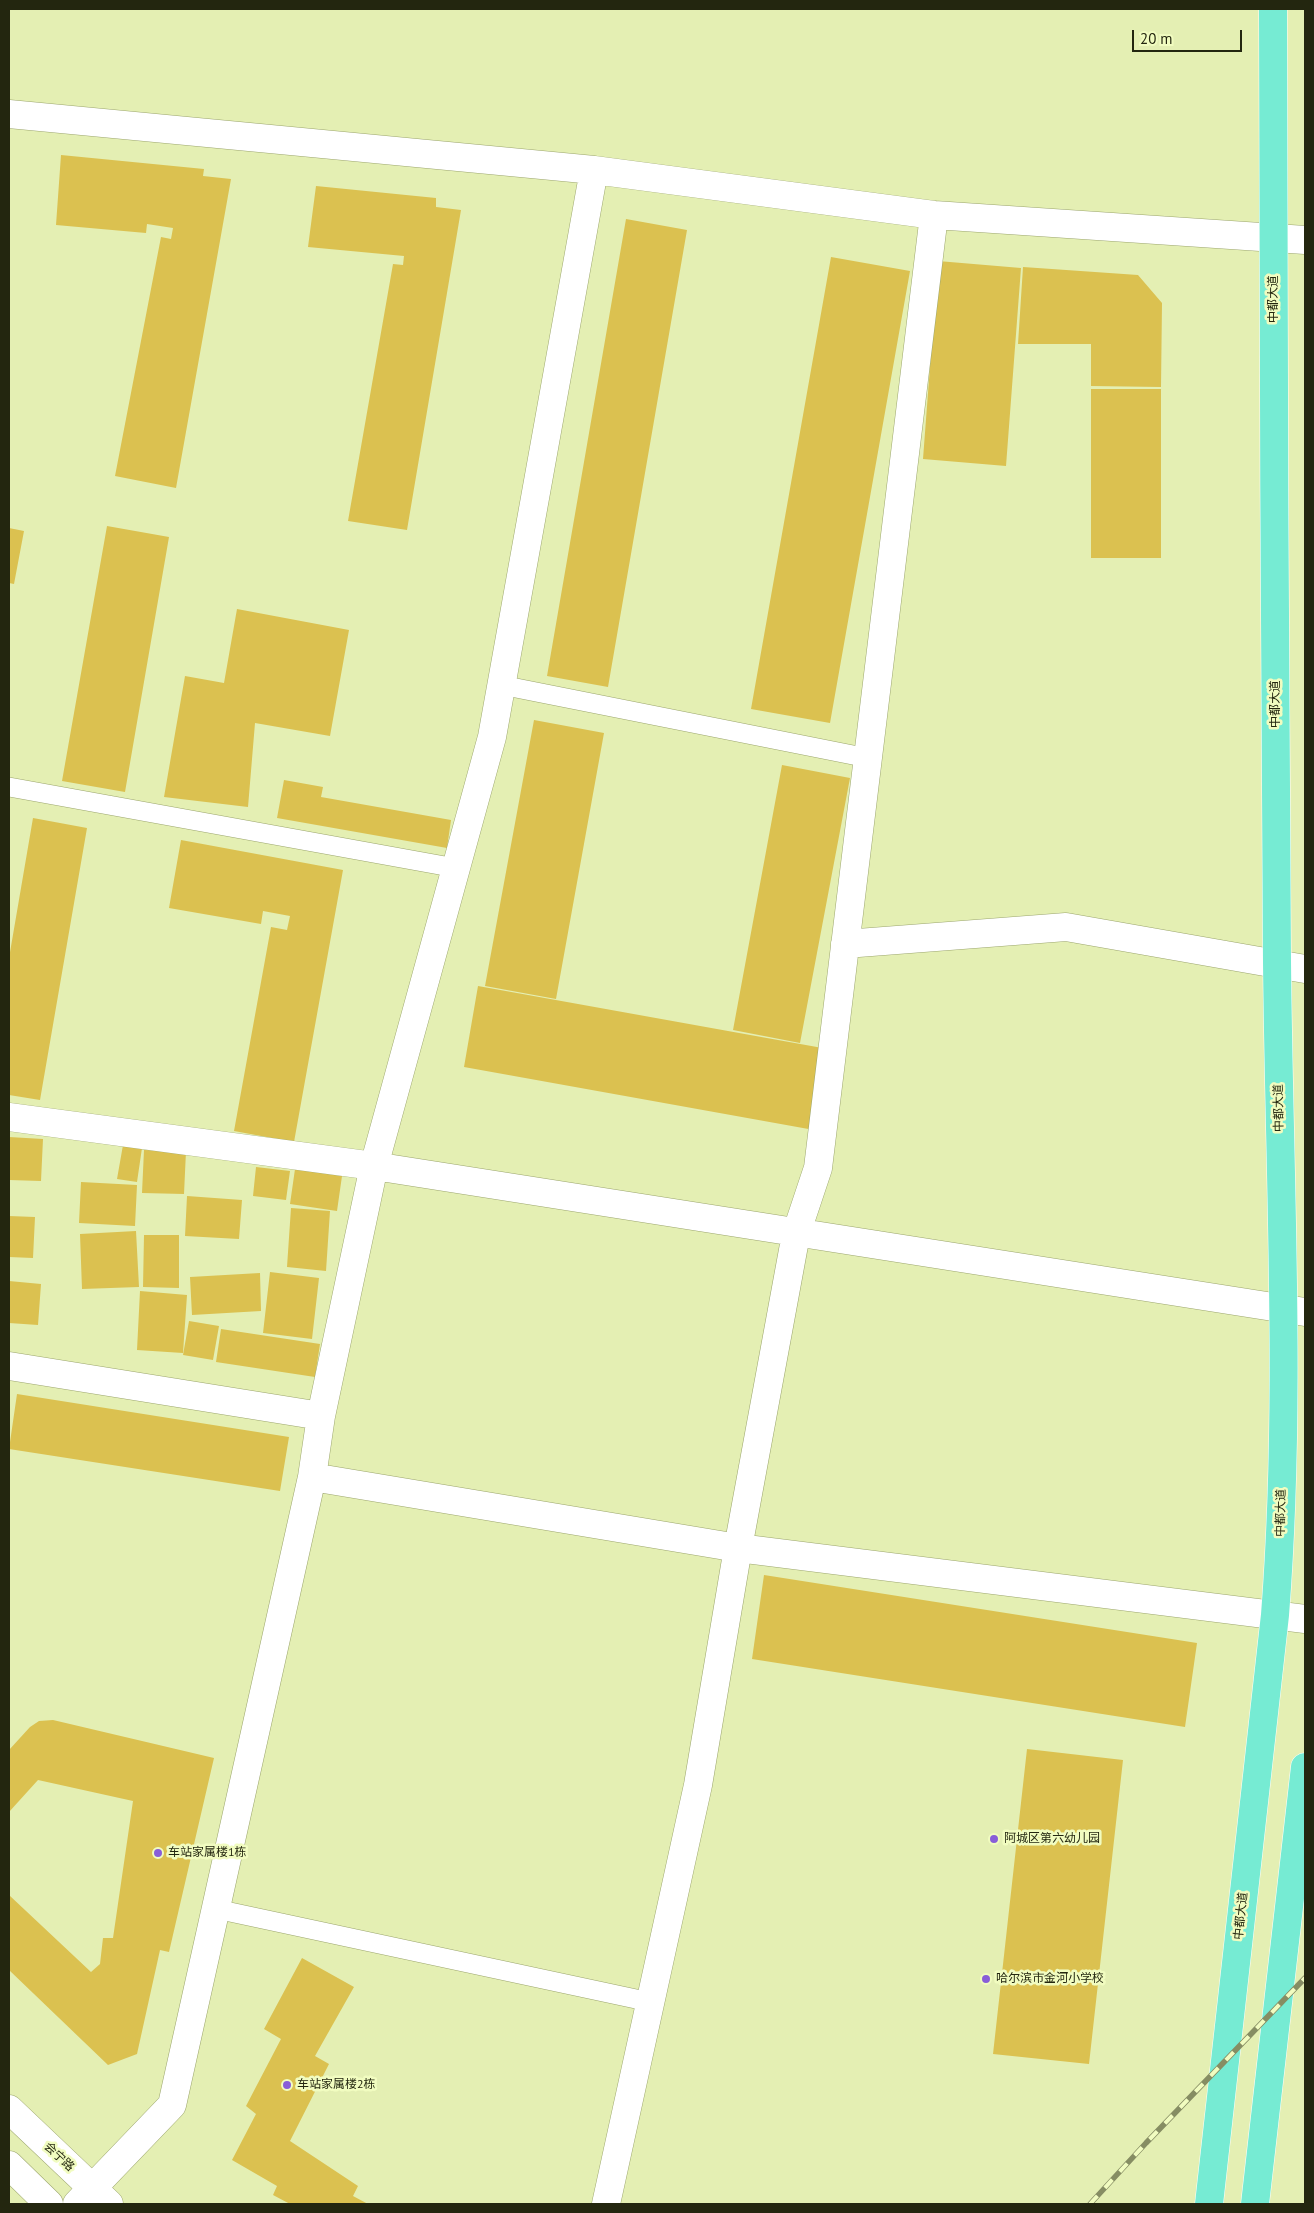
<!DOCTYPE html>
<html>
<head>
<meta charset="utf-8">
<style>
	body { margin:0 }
	#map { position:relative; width:1314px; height:2213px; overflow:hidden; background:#e4efb3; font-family:"PT Sans",sans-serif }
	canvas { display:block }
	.frame { position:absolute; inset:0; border:10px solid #23260f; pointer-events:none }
	.scale { position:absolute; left:1132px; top:30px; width:110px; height:22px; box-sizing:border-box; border:2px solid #23260f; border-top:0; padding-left:6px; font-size:15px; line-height:18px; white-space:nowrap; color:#23260f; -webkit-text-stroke:4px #f1fcc0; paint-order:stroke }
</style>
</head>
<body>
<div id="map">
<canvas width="1314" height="2213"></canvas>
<div class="frame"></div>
<div class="scale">20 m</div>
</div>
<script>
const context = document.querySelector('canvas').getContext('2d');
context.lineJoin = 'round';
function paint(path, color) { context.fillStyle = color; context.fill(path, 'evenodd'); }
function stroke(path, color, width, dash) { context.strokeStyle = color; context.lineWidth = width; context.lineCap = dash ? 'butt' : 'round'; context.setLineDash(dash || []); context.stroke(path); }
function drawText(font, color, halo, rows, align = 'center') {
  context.font = font + ' "PT Sans","Noto Sans SC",sans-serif'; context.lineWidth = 5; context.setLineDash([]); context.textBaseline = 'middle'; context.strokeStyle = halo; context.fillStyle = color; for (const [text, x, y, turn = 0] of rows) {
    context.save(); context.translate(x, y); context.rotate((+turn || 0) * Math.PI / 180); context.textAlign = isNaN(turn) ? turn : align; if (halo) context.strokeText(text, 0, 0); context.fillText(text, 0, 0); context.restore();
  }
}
const building = new Path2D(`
	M61,155L204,169L203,176L231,179L176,488L115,476L161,237L171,239L173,228L147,224L146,233L56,225Z
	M316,186L436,198V207L461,210L407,530L348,521L393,264L403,265L404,256L308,247Z
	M626,219L687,230L608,687L547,676Z
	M831,257L910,271L830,723L751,709Z
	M938,261L1021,268L1006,466L923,459Z
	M1023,267L1138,275L1162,303L1161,387L1091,386V344H1018Z
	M1091,389H1161V558H1091Z
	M107,526L169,537L125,792L62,781Z
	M9,528L24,531L14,584L9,583Z
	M237,609L349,630L330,736L255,723L248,807L164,797L185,676L224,683Z
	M534,720L604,733L556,999L485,986Z
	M782,765L850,778L800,1043L733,1030Z
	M284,780L323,787L321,797L451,820L447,848L277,818Z
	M33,818L87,828L40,1100L9,1095V958Z
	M181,840L343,870L294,1142L234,1131L271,927L287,930L290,916L263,911L261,924L169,908Z
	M478,986L828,1049L814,1130L464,1067Z
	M9,1137L43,1139L41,1181L9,1180Z
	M123,1145L142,1148L137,1182L117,1179Z
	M144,1150L186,1151L184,1194L142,1193Z
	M256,1167L290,1171L286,1200L253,1196Z
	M295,1169L342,1176L337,1211L290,1204Z
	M81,1182L137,1185L135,1226L79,1223Z
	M187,1196L242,1200L239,1239L185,1236Z
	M291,1208L330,1211L326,1271L287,1267Z
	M9,1216L35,1217L33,1258L9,1257Z
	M136,1231L139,1287L82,1289L80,1234Z
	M144,1235H179V1288L143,1287Z
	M270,1272L319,1278L312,1339L263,1333Z
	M260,1273L261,1311L192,1315L190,1277Z
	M9,1281L41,1284L38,1325L9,1323Z
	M140,1291L187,1295L183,1353L137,1350Z
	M189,1321L219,1326L213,1360L183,1355Z
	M221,1329L320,1344L315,1377L216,1362Z
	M17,1394L289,1437L280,1491L9,1449Z
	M764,1575L1197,1643L1185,1727L752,1659Z
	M53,1720L214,1758L169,1952L160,1950L137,2054L108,2065L9,1970V1895L91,1972L100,1964L103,1938H113L133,1801L38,1780L9,1812V1750L30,1727L39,1721Z
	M1027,1749L1123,1760L1089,2064L993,2054Z
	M302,1958L354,1987L315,2056L329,2064L290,2141L358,2186L353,2196L368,2204H290L273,2195L277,2186L232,2160L256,2114L246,2106L281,2039L264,2029Z`);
const service = new Path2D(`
	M501,685L868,758
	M9,787L456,868
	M216,1909L650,2002`);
const minor = new Path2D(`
	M9,114L594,170L934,215L1305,240
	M845,944L1066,927L1305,969
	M9,1117L374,1166L1305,1312
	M9,1366L321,1416
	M312,1477L738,1548L1305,1619
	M77,2204L172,2105L312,1477L321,1416L374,1166L492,737L594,170
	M606,2204L698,1785L738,1548L796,1234L818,1168L934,215`);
const tertiary = new Path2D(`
	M9,2109L109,2204
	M9,2165L49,2204`);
const trunk = new Path2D(`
	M1209,2204L1275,1615C1292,1397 1279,1179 1277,961C1274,644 1274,326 1273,9
	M1255,2204L1305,1767`);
const rail = new Path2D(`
	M1090,2204L1146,2143L1305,1978`);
const markers = [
	[994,1839,5,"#885ed8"],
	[158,1853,5,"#885ed8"],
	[986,1979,5,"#885ed8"],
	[287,2085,5,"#885ed8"]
];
const streetNames = [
	["中都大道",1274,299,-90],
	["中都大道",1276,704,-90],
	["中都大道",1279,1108,-91],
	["中都大道",1281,1513,-89],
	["中都大道",1241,1916,-84],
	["会宁路",59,2157,43]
];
const poiNames = [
	["阿城区第六幼儿园",1004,1839],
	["车站家属楼1栋",168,1853],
	["哈尔滨市金河小学校",996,1979],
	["车站家属楼2栋",297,2085]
];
paint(building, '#dbc150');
stroke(service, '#9ca66e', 20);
stroke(minor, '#9ca66e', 29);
stroke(tertiary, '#9ca66e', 29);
stroke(trunk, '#fff', 29);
stroke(service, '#fff', 19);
stroke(minor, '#fff', 28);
stroke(tertiary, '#fff', 28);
stroke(trunk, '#76ebd3', 28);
stroke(rail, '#868d63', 5.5);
stroke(rail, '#f1fcc0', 4, [11]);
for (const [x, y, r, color] of markers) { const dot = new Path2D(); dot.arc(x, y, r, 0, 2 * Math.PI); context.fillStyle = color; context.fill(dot); stroke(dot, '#f1fcc0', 2); }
drawText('12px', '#23260f', '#f1fcc0', streetNames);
drawText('12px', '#23260f', '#f1fcc0', poiNames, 'left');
</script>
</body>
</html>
